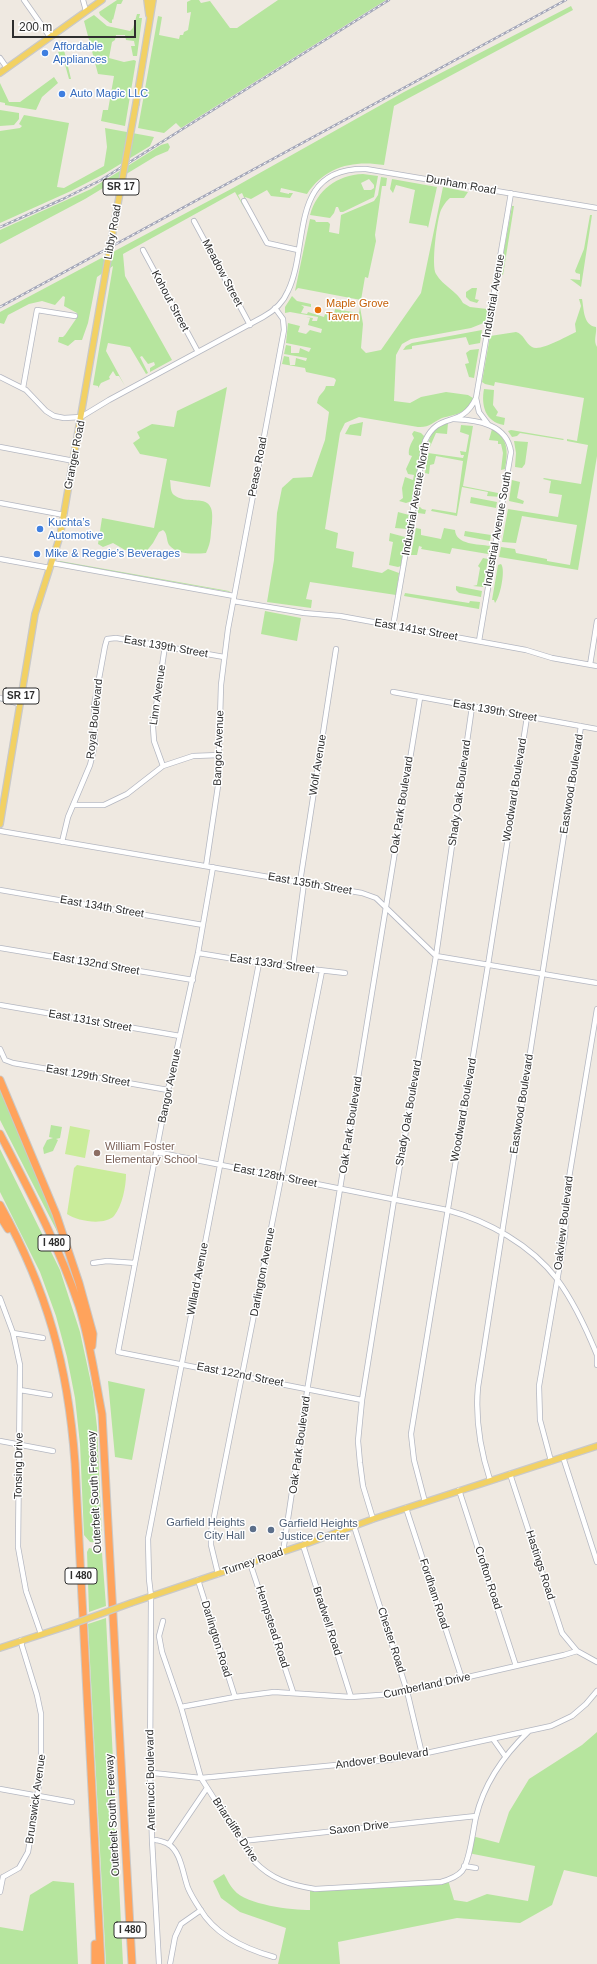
<!DOCTYPE html>
<html>
<head>
<meta charset="utf-8">
<style>
	body { margin:0 }
	#map { position:relative; width:597px; height:1964px; overflow:hidden; background:#efe9e1; font-family:Arial,sans-serif }
	canvas { display:block }
	.scale { position:absolute; left:12px; top:20px; width:124px; height:18px; box-sizing:border-box; border:2px solid #2e2e2e; border-top:0; padding-left:5px; font-size:12px; line-height:14px; white-space:nowrap; color:#2e2e2e; -webkit-text-stroke:3px #fff; paint-order:stroke }
</style>
</head>
<body>
<div id="map">
<canvas width="597" height="1964"></canvas>
<div class="scale">200 m</div>
</div>
<script>
const context = document.querySelector('canvas').getContext('2d');
context.lineJoin = 'round';
function paint(path, color) { context.fillStyle = color; context.fill(path, 'evenodd'); }
function stroke(path, color, width, dash) { context.strokeStyle = color; context.lineWidth = width; context.lineCap = dash ? 'butt' : 'round'; context.setLineDash(dash || []); context.stroke(path); }
function drawText(font, color, halo, rows, align = 'center') {
  context.font = font + ' Arial,sans-serif'; context.lineWidth = 3; context.setLineDash([]); context.textBaseline = 'middle'; context.strokeStyle = halo; context.fillStyle = color; for (const [text, x, y, turn = 0] of rows) {
    context.save(); context.translate(x, y); context.rotate((+turn || 0) * Math.PI / 180); context.textAlign = isNaN(turn) ? turn : align; if (halo) context.strokeText(text, 0, 0); context.fillText(text, 0, 0); context.restore();
  }
}
const green = new Path2D(`
	M117,0H123L121,4H117L113,20L112,19V23H110L100,15L99,12Z
	M191,0H199L201,3L210,1L230,28H237L278,0H386L181,128L176,123L164,133L138,128L158,16L162,17L159,35L179,39L180,35H183L184,32L188,30L191,12L187,13V2Z
	M571,6L573,10L394,106L384,165C354,160 325,166 307,194L281,188L280,192L289,194V193H293L290,198L271,196L267,190L251,199L245,197L248,206L242,193L238,195L246,211L235,192L123,254L125,276L172,360L150,372V368L155,365L154,362L148,364L142,356L140,357L148,373L146,374L130,347L108,343L106,351L125,386L119,376H116L113,371L109,377L110,379L101,383L98,388V386L93,385L113,266L97,277L88,323L82,340H75L68,346L58,342L59,337H63L65,335L78,316L77,313L64,306L65,297L63,296L55,305L42,301L29,304L8,315L4,324L0,323V312L233,188L404,92Z
	M137,14H140L139,18H142L137,56H133L131,46H135L134,41L126,40L125,35H116L115,40L112,42L109,58L124,62L134,60L136,61L125,126L101,121L103,110H108L114,76L98,74L84,21L94,15L107,26L130,31L133,28Z
	M59,40L63,46L71,79H69L64,61L60,62L58,61L55,52L57,56L59,54L58,52L63,49Z
	M54,77L58,83L42,97L36,110L5,105V103L0,102V83L9,102H20Z
	M0,110L19,113V119L14,125L0,126Z
	M24,115L69,123L57,187L64,188L104,166L107,147L105,128L154,137L150,146L104,174L71,191L0,223V131L20,128L22,126L19,124Z
	M168,143L170,147L168,151L156,156L85,199L0,244V230L91,189L161,145Z
	M363,174L378,176L374,197L343,212H340L338,207H336L334,213L330,218L310,215C317,190 337,175 363,174ZM369,179L374,185V188L371,190H364L361,183Z
	M381,177L387,178L386,186H382L375,235L376,241L368,278L365,277L361,300L298,288L295,291L310,219L315,220L316,222H328L330,224L329,232L339,234L341,215L374,201L378,195Z
	M392,179L437,187L428,228L427,226L409,223L415,190L396,185L393,193L390,189Z
	M443,187L468,192L464,198H450C447,200 443,206 441,210C437,219 431,266 436,274C443,286 457,291 463,303L470,307L487,309L488,310L486,322L471,328L411,339L402,344L396,355L394,401L410,403L421,397L446,392L468,395L473,398C468,414 456,414 442,418C433,422 429,428 418,427L359,417L345,423L340,433L325,529L338,533L336,548L354,552L352,567L382,573L388,569L399,573L396,595L310,582L306,599L312,600L311,608L267,602L274,560L277,513L282,488L293,478L312,477L325,440L329,412L317,403C319,392 324,394 326,386H334L336,380L334,378L306,372L305,368L282,364L284,356L289,357L290,365H295L296,358L306,361L307,358L284,354L286,345L291,346V353H299L300,348L309,352L311,348L286,343L288,323L300,326L298,332L306,334L310,330L321,333L322,329L308,325L310,318L306,317L313,318L312,321H317L318,317L290,312L285,313V307L292,296L297,301L311,304V307L301,305L304,307L301,313L307,314L308,312L324,317L325,314L334,315L335,309L359,313L360,307L363,324L361,348L366,353L381,350L421,293Z
	M512,206H514L503,275L500,272Z
	M590,215H592L581,287L570,279L580,280V274L576,273L575,271L584,249Z
	M472,288H477L475,299L479,300L477,303L470,301L466,297V292Z
	M579,299H582C584,309 583,325 596,327C597,334 593,340 597,347V456L578,570L499,557L501,547L515,549L516,553L547,559V561L570,565L577,525L522,516L516,543L502,542L508,509L558,517L562,495L549,493L551,481L543,479L544,478L581,484L588,445L567,441V439L577,441L584,398L495,382L494,386L485,384L482,382L490,336L516,332C524,334 525,343 532,347C540,352 567,336 576,332L575,324L581,306Z
	M482,330L480,343L469,345L466,337L412,346V349L403,350L406,346L412,343Z
	M479,349L474,378L469,377L465,364L469,363L466,353L470,350Z
	M227,387L210,487L170,480C171,485 170,492 174,495C190,507 216,489 212,523C210,536 212,540 206,553C195,554 177,555 169,545C166,540 168,534 163,530L159,532L153,543L145,553L125,550L113,543L103,547L98,544L102,518L154,528L167,459L140,454L133,443L140,438L137,432L152,424L174,427L177,411Z
	M484,389L494,390L493,405L498,412L496,416L505,418L504,425C485,422 481,405 484,389Z
	M363,422L361,436L345,434L350,425Z
	M448,423L447,434L436,433L429,449L427,447C430,435 435,426 448,423Z
	M461,425L473,426L463,486L498,493L501,497L487,496L488,492L462,487L457,516L426,510L425,514L418,513V509L417,512L416,508L420,507L422,509L431,511L432,509L456,513L463,461L436,456L434,464L430,465L429,474L425,473L428,453L463,458L464,455H461L460,451L466,452L469,435L460,432Z
	M492,429C509,438 508,453 505,469L501,470L503,453L501,444H498V441L489,440Z
	M511,430L564,439L563,440L520,433L517,436L512,437L508,431Z
	M414,431L421,433L424,436L412,501L406,503L399,501L403,498L402,488L405,477L413,480L414,475L408,474L406,469L412,456L409,455C408,449 411,443 414,438L412,434Z
	M514,441L528,442L525,464L522,468L515,467L516,453Z
	M512,480L520,482L517,498L524,501L523,504L509,501Z
	M471,497L497,502L496,508L470,503Z
	M398,512L409,515L407,529L395,528Z
	M416,528L421,529V535L441,539L444,528L455,530C456,545 478,544 490,546L488,554L452,548L450,554L421,549L422,547L419,546L417,555H411Z
	M465,531L491,535L490,541L464,536Z
	M390,533L405,537L401,566L398,567L389,565L393,542L389,541Z
	M483,558L488,559L483,587L473,586L477,585L480,568L478,566Z
	M60,561L229,591L230,592L60,562Z
	M501,564C506,569 500,598 495,603L494,600H492L498,565Z
	M456,586L482,591L481,597L459,593L456,590Z
	M405,593L469,603L470,601L480,602L479,609L404,596Z
	M265,611L301,618L297,641L261,634Z
	M0,1088L53,1210L60,1237L0,1120Z
	M51,1125L62,1127L60,1138L56,1139L58,1140L53,1151L44,1154L43,1148L47,1140L53,1138L49,1137Z
	M0,1149L60,1270L80,1332L93,1392L97,1427L102,1539L100,1543L90,1542L84,1535L80,1444L75,1398L67,1357L56,1316L40,1272L0,1192Z
	M108,1381L145,1389L132,1460L115,1457Z
	M89,1548L99,1550L102,1553L106,1606L89,1612L87,1552Z
	M106,1618L123,1964H106L88,1624Z
	M597,1732V1877L564,1870L552,1905L520,1923L457,1918L338,1942L340,1964H278L286,1928L240,1912L221,1898L213,1881L224,1874C227,1879 230,1886 234,1890C246,1905 292,1910 310,1910V1888L448,1880L454,1900L467,1902L487,1894L528,1901L535,1866L468,1853L472,1836L499,1843L509,1812L529,1779L582,1745Z
	M53,1881L74,1883L78,1964H0V1927L23,1931L30,1895Z`);
const pitch = new Path2D(`
	M70,1126L90,1130L85,1158L65,1154Z
	M77,1165L126,1174C126,1187 122,1206 114,1216C104,1226 77,1221 67,1214L74,1168Z`);
const minor = new Path2D(`
	M24,0L50,37
	M83,0L86,11
	M0,58L7,68
	M244,201L267,243L298,250
	M194,221L250,325
	M143,250L198,352
	M0,377L26,390L46,411L54,416L64,418L81,417L109,400L263,317C274,311 283,303 288,291C310,245 288,167 366,169L597,208
	M23,388L37,310L75,316
	M454,419C477,420 507,424 511,452L479,641
	M488,424L479,412L476,398L511,193
	M0,447L74,461
	M0,503L64,515
	M0,559L50,568
	M52,563L234,596
	M233,601L304,613L340,616L526,650L552,658L597,666
	M393,626L425,441C439,410 461,430 476,398
	M590,665L597,621
	M393,692L597,729
	M0,698L19,704
	M163,766L154,741L153,727L165,646
	M73,805H104L127,794L163,766L193,756L220,755
	M0,831L362,893L376,898L436,956L597,983
	M62,842L68,817L90,765L93,753L95,741L94,706L105,646L107,639L116,638L224,657
	M206,866L218,786L221,685L228,629L284,330L283,319L275,308
	M213,867L198,953L168,1090L118,1352L362,1400
	M300,882L336,649
	M0,890L203,925
	M0,948L193,980
	M198,953L259,963L345,973
	M293,966L304,883
	M0,1005L180,1036
	M0,1049L5,1060L13,1063L168,1090
	M156,1152L447,1210C488,1221 531,1245 557,1279C574,1302 586,1328 597,1355
	M93,1263L107,1261L135,1263
	M0,1298L13,1333L20,1365L18,1547L26,1591L41,1634
	M13,1333L43,1338
	M597,1353V1365
	M20,1390L50,1395
	M0,1441L53,1451
	M563,1457L597,1562
	M551,1461L540,1420L539,1386L565,1235L567,1190L597,1009
	M510,1474L562,1633L577,1651L597,1662
	M490,1480C480,1449 475,1420 478,1387L581,726
	M459,1490L516,1666
	M425,1502L414,1460L411,1434L488,965L527,717
	M406,1508L462,1679
	M373,1519L363,1486L360,1463L358,1441L362,1400L394,1200L436,956L472,707
	M354,1526L407,1691L422,1754
	M303,1545L351,1697
	M283,1552L308,1385L420,698
	M250,1563L293,1692
	M218,1574L211,1545V1532L322,971
	M198,1580L235,1697
	M163,1621L159,1636L162,1652L181,1707L201,1778L254,1861C271,1879 290,1885 315,1889L441,1882C448,1880 457,1877 462,1871C470,1861 473,1829 476,1817C484,1783 504,1755 529,1731
	M181,1707L235,1697L274,1692L351,1697L394,1694L564,1655L577,1651
	M493,1739L505,1756
	M153,1773L201,1778L388,1760L422,1754L551,1726L572,1716L586,1704L597,1691
	M0,1789L72,1802
	M156,1840C160,1841 165,1842 168,1844C181,1851 183,1875 188,1888C191,1895 196,1903 200,1909C216,1936 245,1949 274,1957
	M242,1841L476,1816
	M169,1844L207,1788
	M464,1866L476,1868
	M3,1877L19,1868L28,1852L41,1772V1714L37,1695L22,1646L21,1640
	M0,1892L3,1877
	M159,1964L152,1840L150,1771L151,1596L149,1579L148,1539L259,963
	M170,1964L175,1937L181,1924L201,1910`);
const major = new Path2D(`
	M147,0L149,15
	M0,73L102,0
	M136,103L153,0
	M0,824L35,614L60,536L106,270
	M131,1603L303,1545L373,1519L597,1446
	M0,1648L67,1626`);
const highway = new Path2D(`
	M0,1080L56,1214L79,1283L93,1334L92,1346
	M0,1134C29,1190 59,1246 79,1306C90,1341 95,1378 102,1414L132,1964
	M0,1205C47,1290 68,1365 75,1463L101,1964
	M0,1216L8,1229
	M95,1944V1964`);
const rail = new Path2D(`
	M0,227L63,199L101,180L389,0
	M0,307L566,0`);
const majorBridge = new Path2D(`
	M106,270L136,103
	M67,1626L131,1603`);
const markers = [
	[45,53,4,"#3f7fe0"],
	[62,94,4,"#3f7fe0"],
	[318,310,4,"#e8710a"],
	[40,529,4,"#3f7fe0"],
	[37,554,4,"#3f7fe0"],
	[97,1153,4,"#8d6e63"],
	[253,1529,4,"#5c6f8a"],
	[271,1530,4,"#5c6f8a"]
];
const shields = [
	[121,187,36],
	[21,696,36],
	[54,1243,32],
	[81,1576,32],
	[130,1930,32]
];
const shieldNames = [
	["SR 17",121,187],
	["SR 17",21,696],
	["I 480",54,1243],
	["I 480",81,1576],
	["I 480",130,1930]
];
const shopNames = [
	["Affordable",53,47],
	["Appliances",53,60],
	["Auto Magic LLC",70,94],
	["Kuchta’s",48,523],
	["Automotive",48,536],
	["Mike & Reggie’s Beverages",45,554]
];
const streetNames = [
	["Dunham Road",461,185,10],
	["Libby Road",113,232,-80],
	["Meadow Street",222,273,62],
	["Industrial Avenue",494,296,-80],
	["Kohout Street",170,301,62],
	["Granger Road",75,455,-79],
	["Pease Road",258,467,-79],
	["Industrial Avenue North",416,499,-80],
	["Industrial Avenue South",498,529,-80],
	["East 141st Street",416,630,10],
	["East 139th Street",166,647,10],
	["Linn Avenue",158,695,-82],
	["East 139th Street",495,711,10],
	["Royal Boulevard",95,719,-84],
	["Bangor Avenue",219,748,-88],
	["Wolf Avenue",318,765,-81],
	["Eastwood Boulevard",572,784,-81],
	["Woodward Boulevard",515,790,-81],
	["Shady Oak Boulevard",460,793,-82],
	["Oak Park Boulevard",402,805,-81],
	["East 135th Street",310,884,10],
	["East 134th Street",102,907,10],
	["East 132nd Street",96,964,10],
	["East 133rd Street",272,964,8],
	["East 131st Street",90,1021,10],
	["East 129th Street",88,1076,10],
	["Bangor Avenue",170,1086,-78],
	["Eastwood Boulevard",522,1104,-81],
	["Woodward Boulevard",464,1110,-80],
	["Shady Oak Boulevard",409,1113,-80],
	["Oak Park Boulevard",351,1125,-81],
	["East 128th Street",275,1176,11],
	["Oakview Boulevard",564,1223,-83],
	["Darlington Avenue",263,1272,-79],
	["Willard Avenue",198,1279,-79],
	["East 122nd Street",240,1375,11],
	["Oak Park Boulevard",300,1445,-82],
	["Tonsing Drive",19,1466,-89],
	["Outerbelt South Freeway",95,1492,-93],
	["Turney Road",253,1562,-19],
	["Hastings Road",540,1565,72],
	["Crofton Road",488,1578,72],
	["Fordham Road",434,1594,72],
	["Bradwell Road",327,1621,72],
	["Hempstead Road",272,1627,72],
	["Darlington Road",216,1639,73],
	["Chester Road",391,1640,72],
	["Cumberland Drive",427,1686,-12],
	["Andover Boulevard",382,1759,-8],
	["Antenucci Boulevard",151,1780,-91],
	["Brunswick Avenue",36,1799,-82],
	["Outerbelt South Freeway",113,1815,-93],
	["Saxon Drive",359,1828,-6],
	["Briarcliffe Drive",235,1830,57]
];
const foodNames = [
	["Maple Grove",326,304],
	["Tavern",326,317]
];
const educationNames = [
	["William Foster",105,1147],
	["Elementary School",105,1160]
];
const serviceNames = [
	["Garfield Heights",245,1523],
	["City Hall",245,1536],
	["Garfield Heights",279,1524,"left"],
	["Justice Center",279,1537,"left"]
];
paint(green, '#b6e59e');
paint(pitch, '#c9ec9a');
stroke(minor, '#b4b7c1', 6);
stroke(major, '#c9c9c9', 8);
stroke(highway, '#c9c9c9', 9);
stroke(minor, '#fff', 4.5);
stroke(major, '#f2d163', 5.5);
stroke(highway, '#ffa35c', 7);
stroke(rail, '#a3a6b8', 2.5);
stroke(rail, '#fff', 1, [3]);
stroke(majorBridge, '#c9c9c9', 8, []);
stroke(majorBridge, '#f2d163', 5.5);
for (const [x, y, r, color] of markers) { const dot = new Path2D(); dot.arc(x, y, r, 0, 2 * Math.PI); context.fillStyle = color; context.fill(dot); stroke(dot, '#fff', 1.5); }
for (const [x, y, w] of shields) { const box = new Path2D(); box.roundRect(x - w / 2, y - 8, w, 16, 3); context.fillStyle = '#fff'; context.fill(box); stroke(box, '#2e2e2e', 1); }
drawText('bold 10px', '#2e2e2e', null, shieldNames);
drawText('11px', '#366cbe', '#fff', shopNames, 'left');
drawText('11px', '#2e2e2e', '#fff', streetNames);
drawText('11px', '#c56008', '#fff', foodNames, 'left');
drawText('11px', '#785e54', '#fff', educationNames, 'left');
drawText('11px', '#4e5e75', '#fff', serviceNames, 'right');
</script>
</body>
</html>
